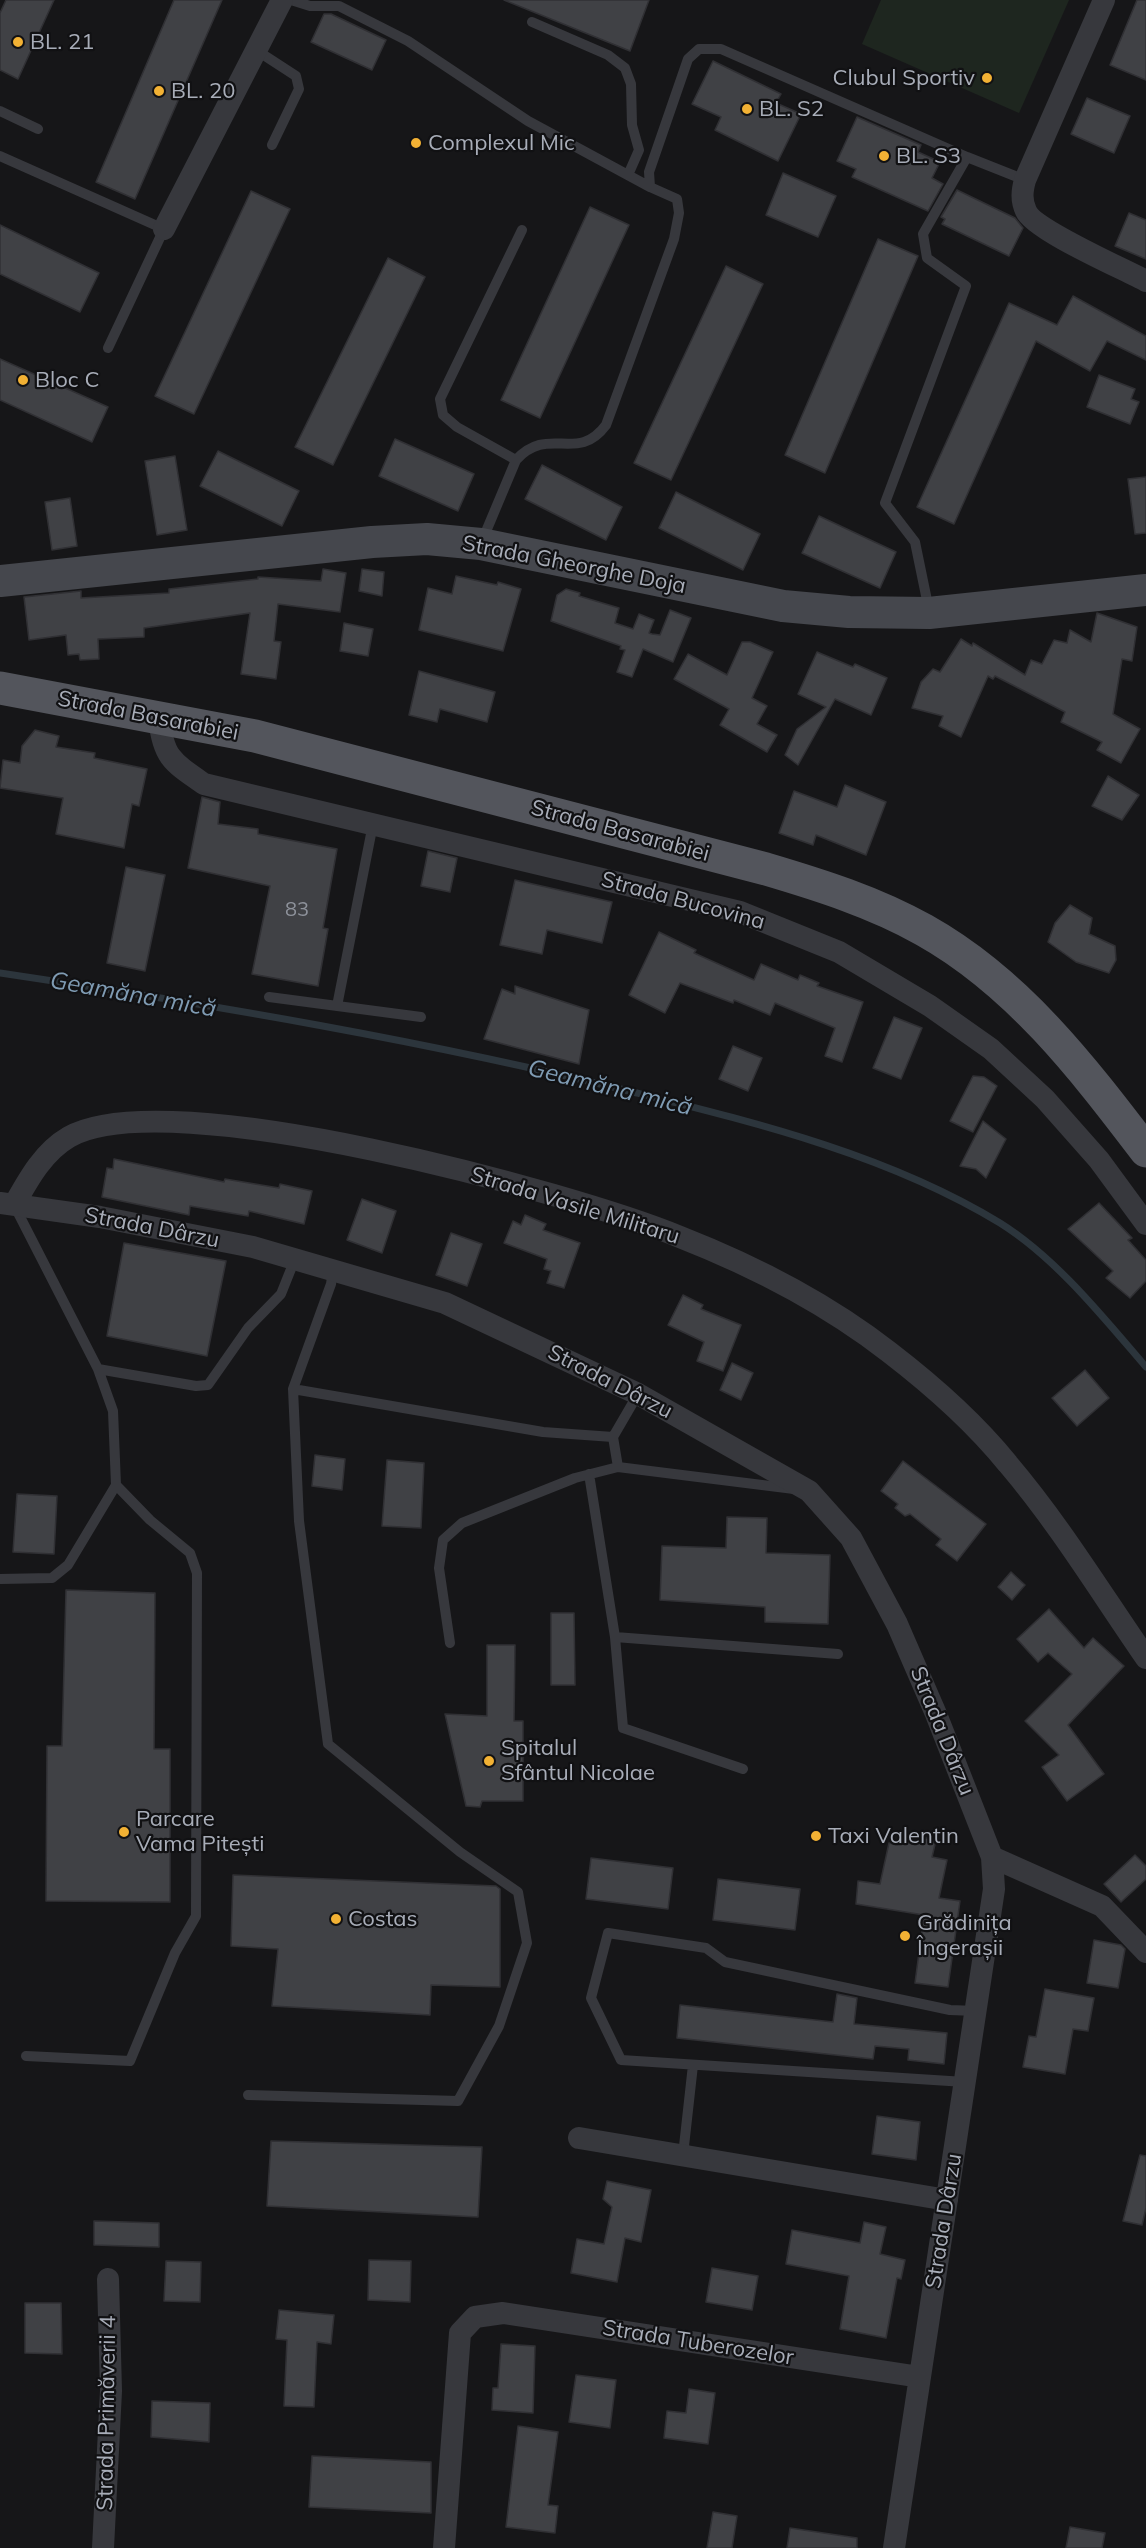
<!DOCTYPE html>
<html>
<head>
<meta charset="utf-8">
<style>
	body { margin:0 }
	canvas { display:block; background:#161618 }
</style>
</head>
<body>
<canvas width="1146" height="2548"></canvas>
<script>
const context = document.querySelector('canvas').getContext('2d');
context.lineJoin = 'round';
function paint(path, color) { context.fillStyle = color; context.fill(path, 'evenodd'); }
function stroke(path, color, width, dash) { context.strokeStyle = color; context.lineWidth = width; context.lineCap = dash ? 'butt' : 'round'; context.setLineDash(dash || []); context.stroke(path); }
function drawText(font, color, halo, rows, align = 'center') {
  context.font = font + ' Mulish,sans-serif'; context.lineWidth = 4.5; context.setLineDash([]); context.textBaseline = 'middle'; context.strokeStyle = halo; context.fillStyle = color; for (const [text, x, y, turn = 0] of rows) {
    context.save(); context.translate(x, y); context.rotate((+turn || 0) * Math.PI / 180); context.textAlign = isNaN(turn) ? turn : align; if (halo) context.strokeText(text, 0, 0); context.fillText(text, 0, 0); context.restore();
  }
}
const green = new Path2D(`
	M881,0H1069L1019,113L862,44Z`);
const stream = new Path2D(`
	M0,973C214,1005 427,1041 637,1093C761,1124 890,1156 1000,1223C1056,1258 1103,1317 1146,1367`);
const building = new Path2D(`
	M6,0H54L18,79L0,70V13Z
	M174,0H222L135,199L96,182Z
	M504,0H649L630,51Z
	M1137,0H1146V80L1110,65Z
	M324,14H331L386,40L372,70L311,42Z
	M713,61L781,94L776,103L801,114L778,161L715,130L721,117L692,104Z
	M1087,98L1130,116L1114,153L1071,134Z
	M857,117L921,145L918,152L940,162L932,178L943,184L928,211L852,177L856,169L837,161Z
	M783,173L836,196L818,237L766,215Z
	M957,190L1015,218L1023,228L1009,256L942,224L945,219L941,217Z
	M251,191L290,209L194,414L155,396Z
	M590,207L629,225L540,418L501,400Z
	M1129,213L1146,220V259L1115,246Z
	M0,225L99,273L80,312L0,274Z
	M878,239L918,256L825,473L785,455Z
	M388,258L425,277L333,465L295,447Z
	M726,266L763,284L671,480L634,463Z
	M1073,296L1146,336V360L1107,341L1090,371L1036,341L954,524L917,507L1009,303L1057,325Z
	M0,359L108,407L92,442L0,400Z
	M1099,375L1135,389L1131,399L1139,402L1130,424L1087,407Z
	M395,439L474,474L458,511L379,476Z
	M218,451L299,491L282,526L200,486Z
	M175,456L187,530L157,535L145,461Z
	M542,465L622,507L606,540L525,499Z
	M1146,477V533L1135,534L1128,479Z
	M676,492L760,534L743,570L659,528Z
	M70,498L77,546L52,550L45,502Z
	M819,516L896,552L880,588L802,553Z
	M323,569L346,573L340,612L278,604L274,641L281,642L276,679L241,674L250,613L144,628V637L98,639L99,659L80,660L79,654L68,655L66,635L29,640L24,597L81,591V598L169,593V589L258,579V577L321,581Z
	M362,569L384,572L382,596L359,591Z
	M456,576L497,585L498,582L521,589L503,651L419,630L428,588L452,594Z
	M566,589L580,593L579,596L619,608L615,623L633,629L639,614L654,620L649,633L652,634L660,635L670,610L691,618L673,662L643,649L632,677L617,672L625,650L620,649L621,646L551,621L557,595Z
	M1097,613L1137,627L1132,661L1122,659L1113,714L1140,729L1121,763L1097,750L1102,742L1061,722L1065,712L995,676L993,679L988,676L961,737L939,726L943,716L912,708L921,682L933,669L940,672L961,639L972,646L973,643L1025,675L1031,660L1042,664L1054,640L1067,643L1070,630L1091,642Z
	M344,623L373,629L368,656L340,651Z
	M742,642H750L773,652L752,698L767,706L757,724L777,735L767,752L720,725L729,709L674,679L688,654L727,675Z
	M817,652L853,667L855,664L887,678L871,715L835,699L798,765L785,755L797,729L826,707L798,694Z
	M419,671L495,692L487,722L440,709L437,722L409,715Z
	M35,730L59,736L56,747L95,753L94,758L147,769L139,806L132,804L124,848L56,834L63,798L0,788L3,760L20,763L22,746Z
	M1108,776L1139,795L1122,820L1092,806Z
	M845,785L886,802L866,855L816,835L813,845L779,833L794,791L837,807Z
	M202,797L220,802L218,824L258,829V834L337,849L323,928L328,929L318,986L252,974L270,886L188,868Z
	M428,851L457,858L450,892L421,886Z
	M126,867L165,875L145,971L107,963Z
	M515,880L612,902L602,943L547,930L542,954L500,945Z
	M1070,905L1092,918L1089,934L1115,946L1116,960L1109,973L1076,962L1048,942L1055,923Z
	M659,932L696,950L694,953L754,980L761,964L798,980L800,975L819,983L817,986L863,1002L842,1062L825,1056L835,1028L775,1003L770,1015L734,1000L733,1003L680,983L665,1013L629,995Z
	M515,986L589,1010L579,1064L484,1039L502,989L515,994Z
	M894,1017L922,1028L901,1079L873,1068Z
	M733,1046L762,1058L748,1091L719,1079Z
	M973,1076L984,1077L997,1086L973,1132L950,1121Z
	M983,1121L1006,1139L986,1178L976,1169L960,1166Z
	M114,1159L224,1182L225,1179L279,1188L280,1184L312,1191L304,1224L249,1211L248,1216L190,1206L189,1215L102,1197L107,1168L113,1169Z
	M362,1199L396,1211L382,1253L347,1240Z
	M1099,1203L1132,1238L1128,1240L1146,1260V1281L1130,1298L1106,1278L1113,1271L1068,1229Z
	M525,1215L546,1224L543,1230L580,1243L564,1288L547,1283L551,1271L544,1269L547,1259L504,1243L513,1221L521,1225Z
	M451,1233L482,1244L467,1286L436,1275Z
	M124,1243L226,1261L207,1356L107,1336Z
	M683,1295L703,1305L701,1309L741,1325L723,1371L697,1361L704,1342L668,1325Z
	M732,1363L753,1373L741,1400L720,1390Z
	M1085,1370L1109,1398L1077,1426L1052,1398Z
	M315,1455L345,1459L342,1490L312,1486Z
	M387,1460L424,1463L421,1528L382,1526Z
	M903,1461L986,1524L957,1561L936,1545L941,1539L910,1514L905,1516L895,1508L898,1504L881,1491Z
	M17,1494L57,1496L54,1554L13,1552Z
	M727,1517L767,1518L766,1553L830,1555L828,1624L765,1622V1607L660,1600L662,1546L726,1548Z
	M1011,1572L1025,1585L1012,1600L998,1587Z
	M66,1590L155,1593L154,1749H170V1902L46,1901L47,1746H62Z
	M1049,1609L1084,1648L1093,1638L1124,1666L1068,1725L1104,1774L1067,1801L1042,1767L1059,1755L1025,1721L1072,1674L1048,1653L1038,1662L1017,1639Z
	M551,1613H574L575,1685H551Z
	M487,1645H515L514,1721H523V1801H482L480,1807L466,1806L445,1714L487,1716Z
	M901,1833L936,1840L932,1857L947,1860L939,1898L960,1901L948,1987L915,1983L924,1915L856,1904L858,1881L880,1884L889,1843L898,1845Z
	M1135,1855L1146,1866V1879L1121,1902L1104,1884Z
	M591,1858L673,1868L668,1909L586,1899Z
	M233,1875L496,1886L500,1889V1987L431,1985L430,2015L272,2006L278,1949L231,1946Z
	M718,1879L800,1889L795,1930L713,1920Z
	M1094,1940L1121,1945L1125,1949L1118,1988L1087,1983Z
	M1045,1989L1094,1998L1088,2031L1073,2029L1065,2074L1023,2067L1029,2036L1036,2037Z
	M837,1994L857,1998L854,2024L947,2033L944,2064L908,2060L909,2049L875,2046L873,2059L677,2038L680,2005L833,2022Z
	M877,2116L920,2122L916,2160L872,2154Z
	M271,2141L482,2147L478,2217L267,2206Z
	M1140,2155L1146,2156V2208L1142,2225L1123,2221Z
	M607,2181L651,2190L641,2242L625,2238L617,2282L571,2273L577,2239L604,2244L612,2207L603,2199Z
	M94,2221L159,2223V2247L94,2245Z
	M864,2222L886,2227L880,2254L905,2260L901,2279L897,2278L886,2338L840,2329L849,2276L786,2264L792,2230L860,2243Z
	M369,2260L411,2261L410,2302L368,2300Z
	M166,2261L201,2262L200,2302L164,2301Z
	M712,2268L758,2276L752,2310L706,2302Z
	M25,2303H61L62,2354L25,2353Z
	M279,2310L334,2315L331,2344L317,2342L314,2407L284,2406L287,2340L276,2339Z
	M501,2344L535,2346L533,2413L492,2410L493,2388H498Z
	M576,2375L616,2380L610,2428L569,2422Z
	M689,2389L715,2393L708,2444L664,2438L667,2411L686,2413Z
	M152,2401L210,2403L209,2442L151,2437Z
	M518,2426L558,2432L548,2505L558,2506L555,2533L506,2527Z
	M312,2456L431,2462V2513L309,2507Z
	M713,2512L737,2516L732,2548H707Z
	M1070,2527L1105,2533L1102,2548H1066Z
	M790,2528L857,2538V2548H787Z`);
const lane = new Path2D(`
	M291,0L310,6H339L408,41L528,121L650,187
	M532,22L608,55L625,68L631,84L632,125L639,150L628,175
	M256,50L296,76L299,89L272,145
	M0,111L38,129
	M0,156L164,229L108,348
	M516,460L457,427L443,415L440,399L522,230
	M482,541L516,460C549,424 577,464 606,425L674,239L679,213L677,199L650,187L649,172L688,59L699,49H721L967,157L1025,180
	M929,610L915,542L885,503L966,286L927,258L923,234L967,157
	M269,997L421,1017
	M337,1006L373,824
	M14,1205L98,1369L196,1386L208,1385L248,1328L281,1294L295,1259
	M293,1389L543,1432L613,1437
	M618,1467L613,1437L638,1394
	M589,1474L615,1637L623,1728L743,1769
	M0,1579L52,1578L68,1565L116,1485L113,1411L98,1369
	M615,1637L838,1654
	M450,1643L439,1568L443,1540L462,1523L575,1478L618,1467L794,1489
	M26,2056L130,2061L175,1953L196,1916L197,1573L190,1553L150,1520L116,1485
	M965,2082L621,2060L591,1998L608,1933L706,1948L725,1962L950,2010L976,2011
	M248,2095L458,2101L499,2026L527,1943L518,1892L460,1852L328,1744L299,1521L293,1389L331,1284L333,1271
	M689,2156L684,2146L693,2065`);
const street = new Path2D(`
	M1104,0L1025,180C1022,191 1021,200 1026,211C1034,230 1124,269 1146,281
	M164,229L282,0
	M159,718C163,757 172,762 204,784L740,912L839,952L930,1006L991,1049L1045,1099L1099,1160L1146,1224
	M0,1203L100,1217L253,1247L445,1303L638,1394L809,1491L851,1538L897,1624L936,1714L992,1857L1102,1906L1146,1952
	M14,1205C28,1180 43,1152 69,1137C167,1081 573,1193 680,1237C754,1266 826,1303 889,1352C932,1385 974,1422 1008,1464C1059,1524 1101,1593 1146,1658
	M579,2138L947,2200
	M103,2548L111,2391L108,2279
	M444,2548L460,2333L475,2317L503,2313L920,2377
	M894,2548L994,1889L992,1857`);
const secondary = new Path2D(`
	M0,581L372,542L427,539L481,544L783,606L849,612L929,613L1146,590`);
const primary = new Path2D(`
	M0,688L255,736L766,869C820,885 874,902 924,930C1017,982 1082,1067 1146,1151`);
const markers = [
	[18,42,6,"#f2b134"],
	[987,78,6,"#f2b134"],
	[159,91,6,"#f2b134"],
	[747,109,6,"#f2b134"],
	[416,143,6,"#f2b134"],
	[884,156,6,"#f2b134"],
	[23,380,6,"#f2b134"],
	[489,1761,6,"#f2b134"],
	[124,1832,6,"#f2b134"],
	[816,1836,6,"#f2b134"],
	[336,1919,6,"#f2b134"],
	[905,1936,6,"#f2b134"]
];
const numberNames = [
	["83",297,910]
];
const poiNames = [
	["BL. 21",30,42],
	["Clubul Sportiv",975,78,"right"],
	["BL. 20",171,91],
	["BL. S2",759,109],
	["Complexul Mic",428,143],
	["BL. S3",896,156],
	["Bloc C",35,380],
	["Spitalul",501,1748],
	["Sfântul Nicolae",501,1773],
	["Parcare",136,1819],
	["Vama Pitești",136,1844],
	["Taxi Valentin",828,1836],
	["Costas",348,1919],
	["Grădinița",917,1923],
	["Îngerașii",917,1948]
];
const streetNames = [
	["Strada Gheorghe Doja",574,565,11],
	["Strada Basarabiei",148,716,11],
	["Strada Basarabiei",620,831,15],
	["Strada Bucovina",683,901,15],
	["Strada Vasile Militaru",575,1206,17],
	["Strada Dârzu",152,1228,11],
	["Strada Dârzu",610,1382,27],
	["Strada Dârzu",942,1731,68],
	["Strada Dârzu",944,2221,-81],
	["Strada Tuberozelor",698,2343,9],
	["Strada Primăverii 4",107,2413,-89]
];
const waterNames = [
	["Geamăna mică",133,995,10],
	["Geamăna mică",610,1088,14]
];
paint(green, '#1e261f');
stroke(stream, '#2c353c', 7);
paint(building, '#404145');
stroke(building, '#303034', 1.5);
stroke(lane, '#37383d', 10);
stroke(street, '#37383d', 22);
stroke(secondary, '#45474d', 32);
stroke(primary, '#53555c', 33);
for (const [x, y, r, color] of markers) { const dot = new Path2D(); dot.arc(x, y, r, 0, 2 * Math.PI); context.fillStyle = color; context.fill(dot); stroke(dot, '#111113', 2); }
drawText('20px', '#8e929b', null, numberNames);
drawText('22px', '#a8adb8', '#111113', poiNames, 'left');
drawText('22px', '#a8adb8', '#111113', streetNames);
drawText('italic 24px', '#7f9bb3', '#111113', waterNames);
</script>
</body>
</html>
